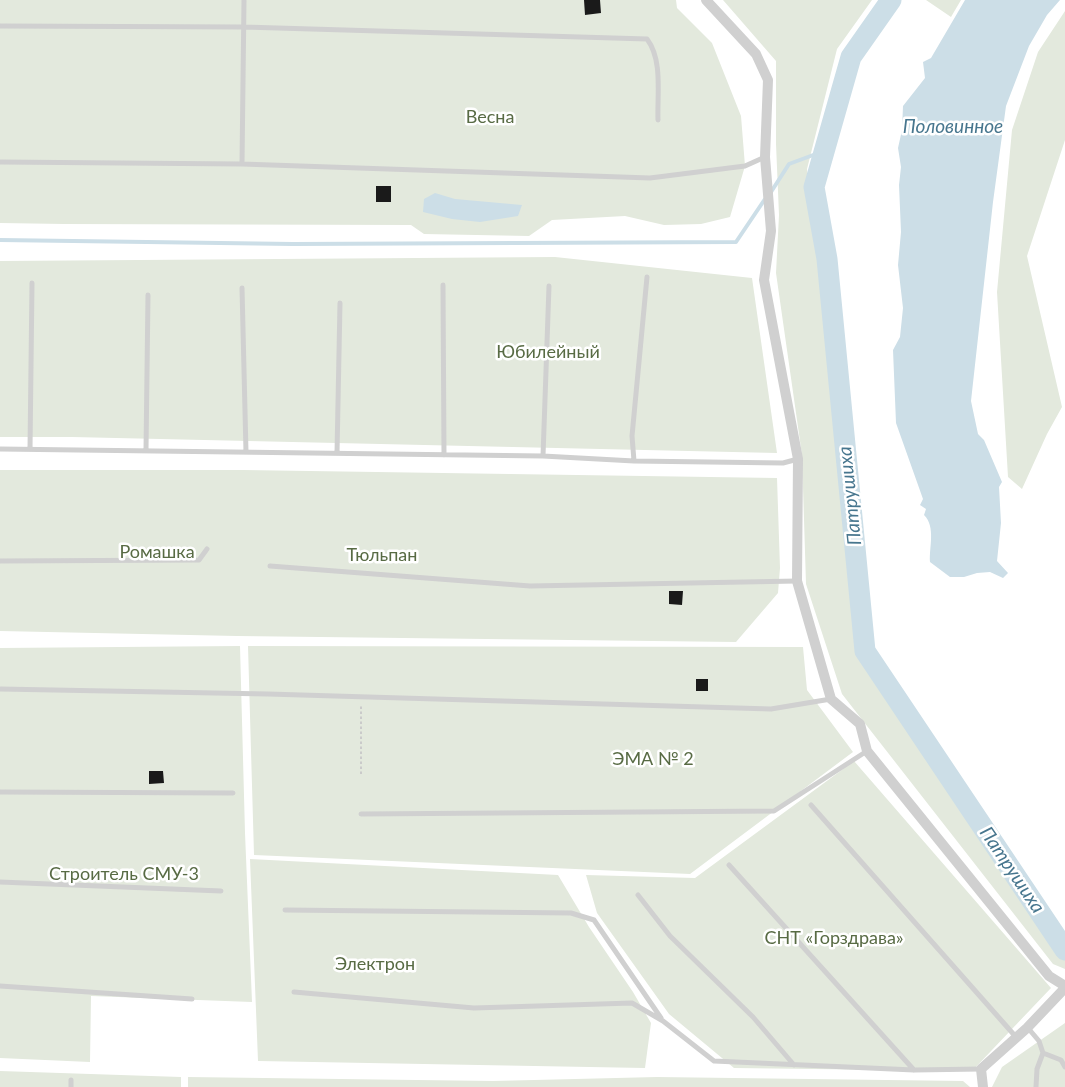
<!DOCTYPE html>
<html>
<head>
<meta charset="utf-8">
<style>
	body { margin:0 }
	canvas { display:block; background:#fff }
</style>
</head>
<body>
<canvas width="1065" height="1087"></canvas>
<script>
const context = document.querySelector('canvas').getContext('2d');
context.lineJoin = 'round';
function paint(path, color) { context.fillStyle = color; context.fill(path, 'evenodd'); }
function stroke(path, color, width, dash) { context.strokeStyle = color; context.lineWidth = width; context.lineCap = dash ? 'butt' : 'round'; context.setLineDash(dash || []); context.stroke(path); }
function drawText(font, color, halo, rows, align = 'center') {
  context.font = font + ' Lato,sans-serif'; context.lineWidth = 5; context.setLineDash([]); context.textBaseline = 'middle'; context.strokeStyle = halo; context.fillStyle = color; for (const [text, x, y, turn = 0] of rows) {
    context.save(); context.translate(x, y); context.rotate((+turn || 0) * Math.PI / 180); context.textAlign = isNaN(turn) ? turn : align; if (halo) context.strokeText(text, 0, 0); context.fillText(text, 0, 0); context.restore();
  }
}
const green = new Path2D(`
	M0,0H676L677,8L712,43L741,116L745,166L730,217L701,224L664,225L625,216L552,220L529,236L424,234L411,225L64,224L0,223Z
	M723,0H872L837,49L807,169L837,428L858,653L1065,958V969L1053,964L842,694L806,584L802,455L776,273L779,215L776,144V61Z
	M926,0H961L951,17Z
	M1065,11V140L1027,256L1062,407L1047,434L1022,489L1008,477L997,292L1012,130L1038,52Z
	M555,257L752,278L777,453L72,437H0V261Z
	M0,470H243L777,478L780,568L778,593L736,642L237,636L0,631Z
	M240,646L245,833L252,1002L91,996L90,1062L0,1058V648Z
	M248,646L803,647L807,690L853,752L690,874L254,855Z
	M854,761L1051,988L972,1071L734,1068L669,1014L597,913L586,875L695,878Z
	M250,859L558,875L589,927L633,992L651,1023L645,1068L258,1061Z
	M1065,1023V1087H992L1002,1067Z
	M0,1071L181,1077V1087H0Z
	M188,1077L493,1081L657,1077L963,1081L970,1087H188Z`);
const water = new Path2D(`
	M965,0H1060L1047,15L1029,46L1006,106L993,202L971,401L978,434L984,440L1002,482L999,487L1001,523L997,561L1008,573L1003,578L990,572L977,573L964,577H950L930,562C929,547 936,527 924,515L926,509L920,505L923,499L896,423L893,350L900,337L903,308L898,265L901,232L899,185L901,167L898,148L902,130L903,106L925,78L923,62L931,58Z
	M435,193L455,199L522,205L518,216L480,222L452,219L423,212L424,199Z`);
const stream = new Path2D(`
	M771,192L789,164L824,151
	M0,240L293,244L736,242L765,199`);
const river = new Path2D(`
	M891,0L851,57L814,187L827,259L865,651L1065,950`);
const building = new Path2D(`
	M584,0H600L601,13L585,15Z
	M376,186H391V202H376Z
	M669,591H683L682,605L669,604Z
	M696,679H708V691H696Z
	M149,771H163L164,783L149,784Z`);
const path = new Path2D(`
	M361,774V705`);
const service = new Path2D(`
	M0,26L244,27L647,39C663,60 657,95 658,120
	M0,162L242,164L650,178L745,166L765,157
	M242,164L244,0
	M443,285L444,455
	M242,288L246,452
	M0,449L543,456L634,461L783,463L798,459
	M30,449L32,283
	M146,450L148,295
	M337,453L340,303
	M543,456L549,286
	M634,461L632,436L647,277
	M0,561L199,560L207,549
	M270,566L530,586L797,581
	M0,689L268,694L771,709L831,699
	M0,792L233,793
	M811,805L1016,1037
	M361,814L774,811L867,751
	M729,865L914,1070
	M0,882L221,891
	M638,895L670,936L753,1017L794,1065
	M285,910L571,913L594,920L661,1018
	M0,986L192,999
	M294,992L474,1008L632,1003L663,1021L714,1061L914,1070L981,1069
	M1028,1028L1039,1041L1043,1053L1061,1060L1065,1067
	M71,1080V1087
	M1036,1087L1037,1069L1043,1053`);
const minor = new Path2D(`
	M706,0L756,54L768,80L765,157L771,231L764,280L798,459L797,581L831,699L860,724L867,751L1049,976L1065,986
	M983,1087L981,1069L1027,1028L1065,988`);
const parkNames = [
	["Весна",490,117],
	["Юбилейный",548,352],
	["Ромашка",157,552],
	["Тюльпан",382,555],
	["ЭМА № 2",653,759],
	["Строитель СМУ-3",124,874],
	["СНТ «Горздрава»",834,938],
	["Электрон",375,964]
];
const waterNames = [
	["Половинное",953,127],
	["Патрушиха",850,496,-96],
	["Патрушиха",1012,870,56]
];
paint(green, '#e3e9dd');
paint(water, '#ccdee7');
stroke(stream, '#ccdee7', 4);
stroke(river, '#ccdee7', 21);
paint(building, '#1a1a1a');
stroke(path, '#cacaca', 2, [2.5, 2.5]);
stroke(service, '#d0d0d0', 5);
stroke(minor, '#d0d0d0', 10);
drawText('18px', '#586b44', '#fff', parkNames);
drawText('italic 19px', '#47768e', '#fff', waterNames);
</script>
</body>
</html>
